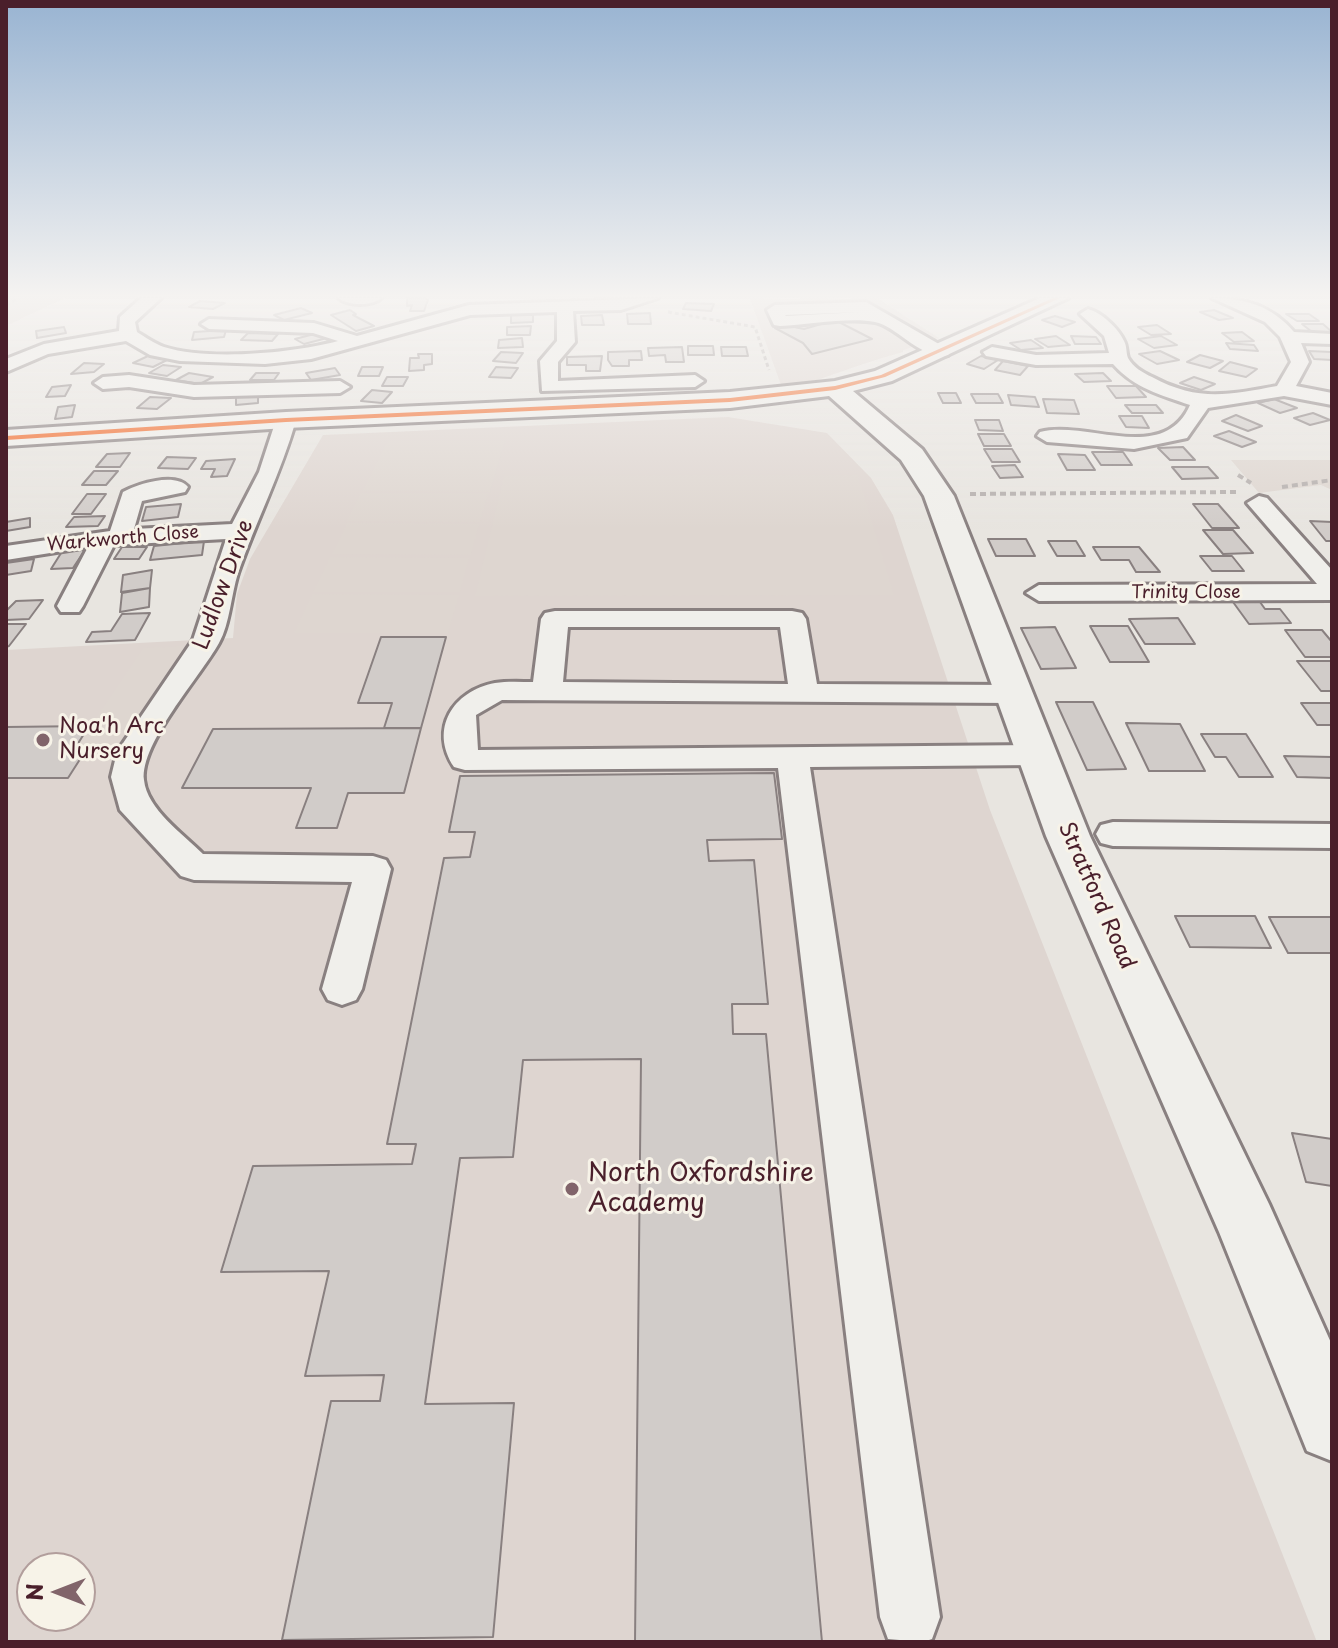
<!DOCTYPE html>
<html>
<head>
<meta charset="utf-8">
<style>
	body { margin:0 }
	#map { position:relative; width:1338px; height:1648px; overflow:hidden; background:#e8e5e0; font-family:"Playpen Sans",sans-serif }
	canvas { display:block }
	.frame { position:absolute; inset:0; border:8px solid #4a1f2b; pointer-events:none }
	.north { position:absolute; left:16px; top:1552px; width:80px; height:80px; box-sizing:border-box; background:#f7f3e8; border:2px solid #b29e9c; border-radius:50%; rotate:270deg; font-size:22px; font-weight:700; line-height:32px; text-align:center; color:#4a1f2b }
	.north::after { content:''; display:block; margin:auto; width:28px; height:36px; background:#81646a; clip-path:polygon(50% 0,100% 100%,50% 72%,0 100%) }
</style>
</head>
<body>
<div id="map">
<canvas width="1338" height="1648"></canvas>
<div class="frame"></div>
<div class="north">N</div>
</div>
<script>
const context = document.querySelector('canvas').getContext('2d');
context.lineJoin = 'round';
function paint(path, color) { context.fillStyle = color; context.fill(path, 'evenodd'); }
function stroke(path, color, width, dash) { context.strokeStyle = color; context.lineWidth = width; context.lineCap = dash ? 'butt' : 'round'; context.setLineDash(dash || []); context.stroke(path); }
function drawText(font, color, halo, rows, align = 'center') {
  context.font = font + ' "Playpen Sans",sans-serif'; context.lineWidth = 6; context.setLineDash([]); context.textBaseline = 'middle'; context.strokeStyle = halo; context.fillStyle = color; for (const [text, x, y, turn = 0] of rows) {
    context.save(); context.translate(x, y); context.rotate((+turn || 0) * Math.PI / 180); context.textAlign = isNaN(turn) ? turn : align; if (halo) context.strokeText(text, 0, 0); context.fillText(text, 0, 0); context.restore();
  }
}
const built = new Path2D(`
	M877,298L939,338L817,380L781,385L750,299Z
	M728,417L827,433L871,478L893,515L990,810L1317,1642H6V650L233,638L237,594L250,559L323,435ZM32,1568H80V1616H32Z`);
const green = new Path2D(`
	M6,298H65L6,326Z
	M894,333L902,340L903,352L848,368L832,355C850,358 866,352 882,344L872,339L874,337Z
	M388,441H505L490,492L363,491Z
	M1231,460H1332V490L1321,485L1259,493Z
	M858,475L894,595L475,596L504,476Z
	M361,493H488L480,522L347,521Z
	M347,523L479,524L471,555L332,554Z
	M330,557L469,558L460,592H313Z
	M312,594L459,595L448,633H294Z
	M187,646L113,758H80L83,753H72L143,648Z`);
const building = new Path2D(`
	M407,298H425L428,300L424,311H410L412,305L407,306Z
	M200,301L225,303L213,309L189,307Z
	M686,303L714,304L711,311L683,309Z
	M301,308L312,313L284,320L274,315Z
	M350,310L356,314L353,315L374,326L356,331L331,315Z
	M1214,310L1233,318L1219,320L1200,312Z
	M650,313L651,324H628L627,314Z
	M1286,314H1309L1319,321H1297Z
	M511,315H533V322L511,323Z
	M602,315L604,325H582L581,316Z
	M1055,316L1075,322L1062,327L1042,320Z
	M835,320L872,339L812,354L803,343L775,328L784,325L804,329Z
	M1302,324H1323L1332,332H1312Z
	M1157,325L1171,334L1151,335L1138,327Z
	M531,326L530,335H507V327Z
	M64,327L66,333L37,338L36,331Z
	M226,330L224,337L192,340L194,332Z
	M1242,332L1254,341L1234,342L1222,333Z
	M248,333L278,334L272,341L241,340Z
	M318,333L327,338L304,344L295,339Z
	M1056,336L1070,345L1048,347L1035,339Z
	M1071,336L1096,337L1101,344H1075Z
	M1161,336L1177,345L1154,348L1138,339Z
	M522,338L523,347L498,348L499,340Z
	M1031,340L1043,348L1021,350L1010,343Z
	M1226,343L1254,345L1258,351L1230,349Z
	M688,346H713L714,355H688Z
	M682,347L684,362H666L665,355L649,356L648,348Z
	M721,347H746L748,356H722Z
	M641,351L642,360H629V366H612L608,360V352Z
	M1160,351L1179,360L1157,364L1139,354Z
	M1309,351L1332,352V360L1314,359Z
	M501,352L523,353L516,363L493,361Z
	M418,354H432V364L424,365V370L409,371L410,358H419Z
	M1200,355L1223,361L1210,368L1187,362Z
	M148,356L167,360L153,367L133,363Z
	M602,356L600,371H586V365H567V357Z
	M981,356L998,360L984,369L967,364Z
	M1003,361L1028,366L1020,375L995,370Z
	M1230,362L1257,369L1246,377L1219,371Z
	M84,363L104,364L94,372L71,374Z
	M163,365L181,367L167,376L149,373Z
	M362,367H383L379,376H358Z
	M496,367L518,368L511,378L489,377Z
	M335,368L340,375L311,380L306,373Z
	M189,373L213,377L200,384L176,380Z
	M256,373H279L274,380H250Z
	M1103,373L1111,381L1084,382L1075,374Z
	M387,377H408L403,386H382Z
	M1194,377L1215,384L1201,390L1180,383Z
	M71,385L65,396L46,397L52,387Z
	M1107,386H1136L1146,397L1116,398Z
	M372,390L392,392L382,403L361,401Z
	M938,393H956L961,403H943Z
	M971,394H998L1003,403H976Z
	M258,395V403L236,405V397Z
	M1008,395L1035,397L1039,407L1011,405Z
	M150,397L171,398L157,409L137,408Z
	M1043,399L1074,400L1079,414L1047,413Z
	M1274,399L1297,408L1280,413L1258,403Z
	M75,405L72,417L55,419L58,407Z
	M1125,405H1156L1163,413H1132Z
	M1313,413L1330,420L1310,425L1294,418Z
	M1236,415L1262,426L1248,431L1222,421Z
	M1119,416H1142L1149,428L1126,427Z
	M975,420H999L1003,431L979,430Z
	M1229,431L1256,442L1242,447L1214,436Z
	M978,434H1004L1011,446H984Z
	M1183,447L1195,460H1170L1158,448Z
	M984,449H1012L1020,462H992Z
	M1092,452H1123L1132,465H1101Z
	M130,453L120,467H96L107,454Z
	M1058,454L1085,455L1095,470H1067Z
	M167,457L196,458L188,469L158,468Z
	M235,459L227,476L211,477L215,469H201L206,461Z
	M1015,465L1023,477L1000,478L992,466Z
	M1172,467H1208L1218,478L1182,479Z
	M94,471H118L106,485H82Z
	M87,494H106L91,514H72Z
	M181,504L178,517L142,521L146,507Z
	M1193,504H1218L1239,528H1212Z
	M105,516L98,526L66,527L74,517Z
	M30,518V527L6,531V522Z
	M1310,521L1332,522V541H1326Z
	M1203,530H1233L1253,553L1223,554Z
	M988,539H1026L1035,556H996Z
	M204,541L202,555L150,560L154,546Z
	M1048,541H1076L1085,556H1057Z
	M122,547H147L139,559H114Z
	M1093,547H1139L1160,572H1136L1129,560H1101Z
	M63,550H85L73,568L51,569Z
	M1200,556H1232L1244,571H1212Z
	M34,559L31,571L6,575V563Z
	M152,570L150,588L121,592L123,575Z
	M150,588L149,607L120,612L122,593Z
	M43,600L29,619L6,620V611L16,601Z
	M1233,602H1260L1265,609H1280L1291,623L1249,624Z
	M150,613L135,640L86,642L92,632L111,631L122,614Z
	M1178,618L1195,644H1145L1129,619Z
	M6,624H26L9,646L6,647Z
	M1090,626H1128L1149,662H1110Z
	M1055,627L1076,668L1041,669L1021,628Z
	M1285,630H1322L1332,642V657H1305Z
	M381,637H446L421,728H384L392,703H358Z
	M1297,661H1332V691H1321Z
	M1056,702H1093L1126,769L1087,770Z
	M1301,703H1332V725H1317Z
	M1126,723L1180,724L1205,771H1149Z
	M89,726L72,753H84L68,778H6V727Z
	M421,728L404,793H348L337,828H296L311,788H182L213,729Z
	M1201,734H1246L1273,777H1239L1226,757H1215Z
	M1284,756L1332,757V778L1297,777Z
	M774,773L782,839L707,840L709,861L754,860L768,1004H732L733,1034H766L822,1642H635L641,1059L523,1060L513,1157L460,1158L425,1404L514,1403L493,1637L282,1640L331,1401H380L384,1375L305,1376L329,1271L221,1272L253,1166L412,1164L416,1144H387L444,858L470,857L475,832H449L460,776Z
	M1175,916H1255L1271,948L1190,947Z
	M1269,917H1332V953H1288Z
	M1292,1133L1332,1139V1186L1306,1182Z`);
const pathFar1 = new Path2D(`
	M6,305L19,298
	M668,312L755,327L769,370`);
const path = new Path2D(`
	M1238,475L1251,483
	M1282,487L1332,480
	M970,494L1236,492`);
const minor = new Path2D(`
	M141,298H161L135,322L137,332C145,337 155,344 164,347C209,361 293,353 338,341L313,333L209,329L201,324L209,319L314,323L357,336L469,305L658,298L621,310L573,311L575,342L558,362V381L695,375L704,381L695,387L542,391L540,361L557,341V312L470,315L311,359L265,364L180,361L150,355L126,341L48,354L6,372V359L44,344L119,331L120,317Z
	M339,298H381C372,306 348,306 339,298Z
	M1212,298C1245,298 1272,306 1294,332L1332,334V344L1301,343L1309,362L1296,386L1332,393V405L1284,396L1208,408L1187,438L1134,449L1047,442L1037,436L1040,432C1087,420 1164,465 1190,405C1161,395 1134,388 1113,364L1036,365L986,356L983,352L992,347L1036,355L1109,353L1104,336L1080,314L1088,309C1102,313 1118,328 1124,341C1127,346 1126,353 1128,358C1133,367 1143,373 1152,377C1198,402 1228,395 1277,386L1291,362L1280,337L1265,322Z
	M866,302L951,351L948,355C922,361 897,326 875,322C850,317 807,325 780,326L774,325L767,310L775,305ZM862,312L786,316L785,315Z
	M129,375L194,385L340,381L350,387L340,393L194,397L129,387L103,389L94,383L103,377Z
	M286,414L296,420C281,473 256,521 238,573C231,595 230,623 219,643C200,677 140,743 144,780C147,809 183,834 203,854L373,856L386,860L391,869L362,989L356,1000L342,1005L328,1000L322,989L352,882L194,880L181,876L120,810L111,777L117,752L193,640L226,539L114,545L83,606L79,612H61L57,606L88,547L6,560V546L110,531L123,492C138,484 175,472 188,487L185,492L142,501L134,529L232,524L259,472L276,420Z
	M1259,496L1267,498L1332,570V600L1039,601L1026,593L1039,585L1317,584L1247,503Z
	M555,611H792L802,613L806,619L817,684L1013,685L1023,688L1028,694L1023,700L1013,703L502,700L476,715L478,750L1036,745L1047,748L1052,755L1047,762L1036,765L810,767L940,1617L932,1639L923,1642L888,1639L880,1617L778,768L465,770L454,767C429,729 453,691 495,683C507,681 521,682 533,682L541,619L545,613ZM568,627H780L788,684L563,682Z
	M1113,822L1332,824V848L1113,846L1101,843L1096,834L1101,825Z`);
const major = new Path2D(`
	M1040,298H1068L892,381L853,391L922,449L954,496L1090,836L1269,1204L1332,1345V1461L1307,1451L1219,1232L1046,836L924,496L901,460L829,396L730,408L286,428L6,446V430L286,412L730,392L835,381L875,371Z`);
const bus1 = new Path2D(`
	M1053,298H1060L885,377L835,390L730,402L286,422L6,440V436L286,418L730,398L835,386L881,375Z`);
const markers = [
	[43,740,8,"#81646a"],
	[572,1189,8,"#81646a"]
];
const farStreetnames = [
	["Warkworth Close",123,539,-5],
	["Trinity Close",1186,593]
];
const streetNames = [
	["Ludlow Drive",224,585,-70],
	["Stratford Road",1096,896,66]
];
const poiNames = [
	["Noa'h Arc",59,727],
	["Nursery",59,752]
];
const nearPoinames = [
	["North Oxfordshire",588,1174],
	["Academy",588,1204]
];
paint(built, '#ded5d0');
paint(green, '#ded6d0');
paint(building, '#d1ccc9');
stroke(building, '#898080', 2);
stroke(minor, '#898080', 6);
stroke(major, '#898080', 6);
stroke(pathFar1, '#b4aeac', 3, [4, 3]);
stroke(path, '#b4aeac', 4, [6, 4]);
paint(minor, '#f0efeb');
paint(major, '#f0efeb');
paint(bus1, '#f26522');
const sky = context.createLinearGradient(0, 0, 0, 529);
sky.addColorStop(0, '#99b4d2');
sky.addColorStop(0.56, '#f5f3f1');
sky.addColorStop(1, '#f5f3f100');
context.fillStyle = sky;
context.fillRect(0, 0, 1338, 529);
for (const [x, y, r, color] of markers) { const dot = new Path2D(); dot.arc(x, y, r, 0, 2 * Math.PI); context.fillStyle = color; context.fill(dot); stroke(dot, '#f7f3e8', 3); }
drawText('18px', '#4a1f2b', '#f7f3e8', farStreetnames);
drawText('22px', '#4a1f2b', '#f7f3e8', streetNames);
drawText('22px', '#4a1f2b', '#f7f3e8', poiNames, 'left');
drawText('26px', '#4a1f2b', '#f7f3e8', nearPoinames, 'left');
</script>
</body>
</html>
